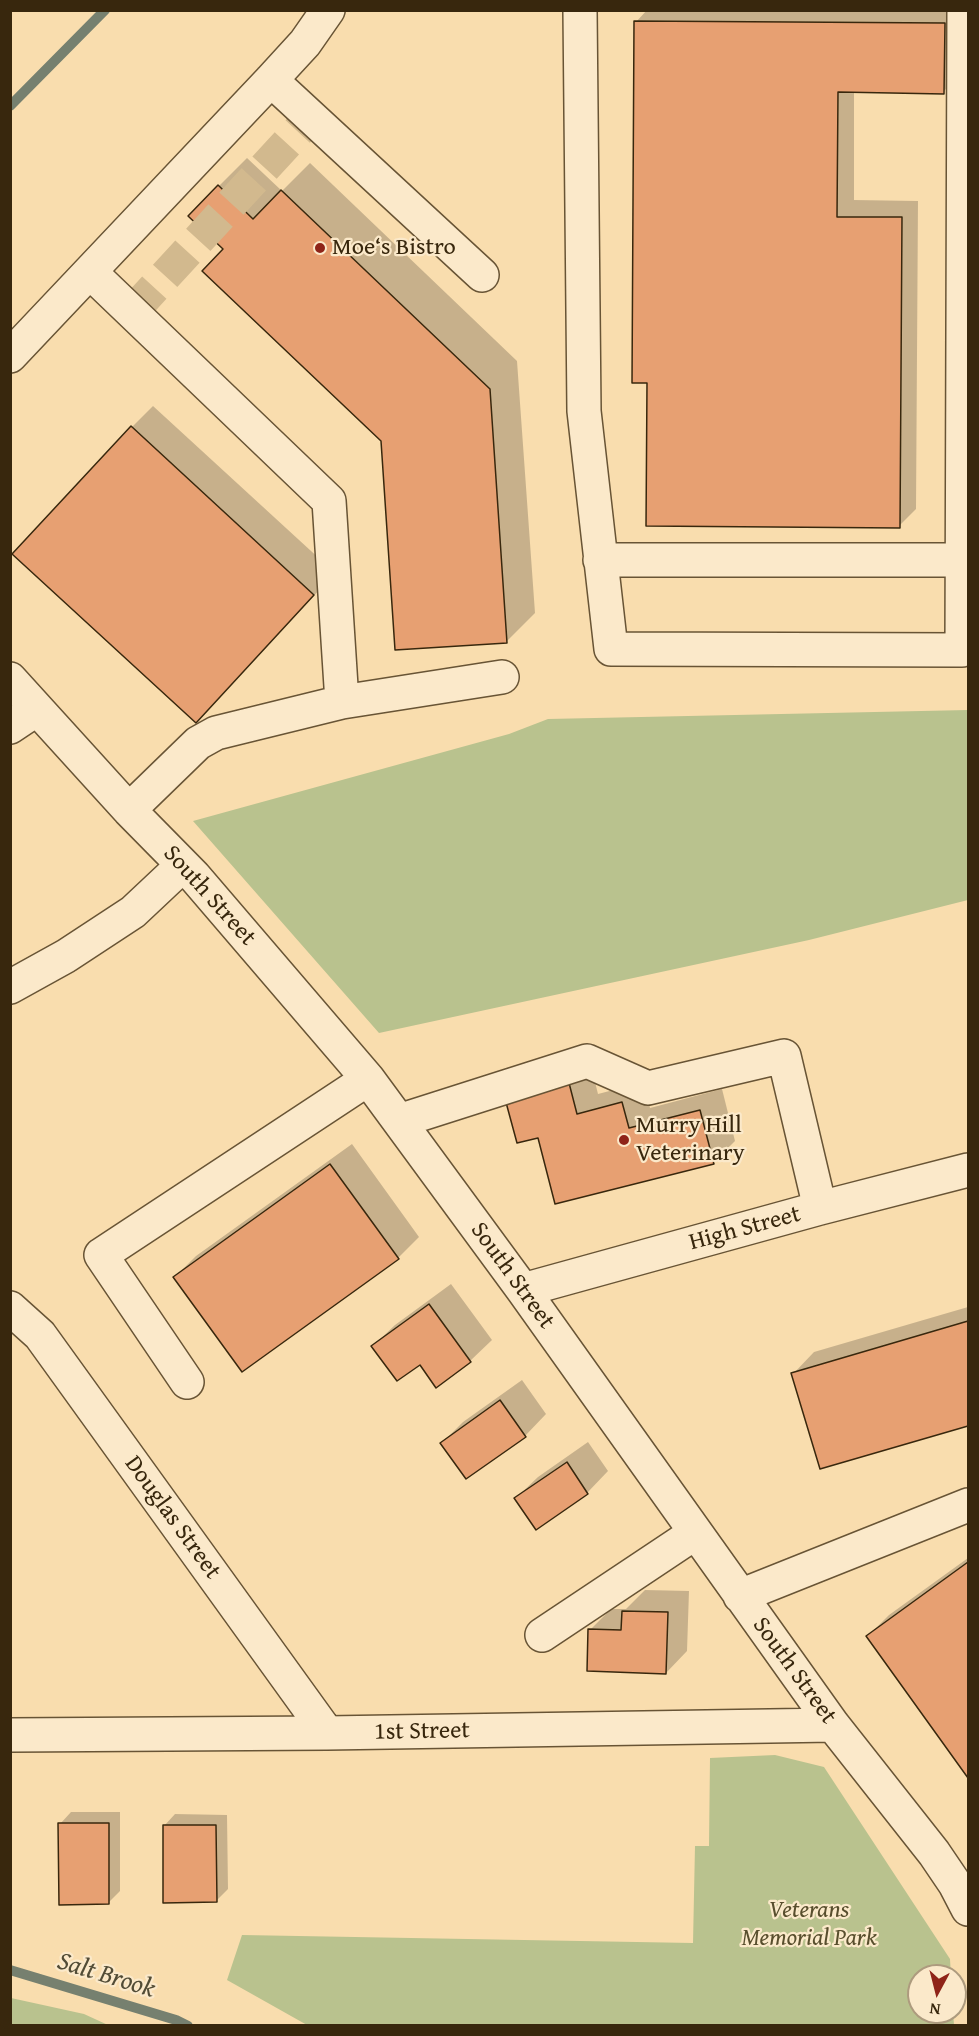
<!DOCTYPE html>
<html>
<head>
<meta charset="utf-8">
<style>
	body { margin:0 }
	#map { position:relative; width:979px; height:2036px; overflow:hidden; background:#f9ddae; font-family:"Gentium Book Plus",serif }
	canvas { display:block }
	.frame { position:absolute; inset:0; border:12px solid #38270d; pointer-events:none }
	.north { position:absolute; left:907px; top:1964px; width:60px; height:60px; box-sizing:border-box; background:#fbe9ca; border:2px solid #ad9b7e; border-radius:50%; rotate:187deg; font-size:16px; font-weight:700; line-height:24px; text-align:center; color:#38270d }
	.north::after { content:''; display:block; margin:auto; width:21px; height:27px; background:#8f2418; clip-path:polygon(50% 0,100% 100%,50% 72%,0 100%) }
</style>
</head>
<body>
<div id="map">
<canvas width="979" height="2036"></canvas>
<div class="frame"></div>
<div class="north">N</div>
</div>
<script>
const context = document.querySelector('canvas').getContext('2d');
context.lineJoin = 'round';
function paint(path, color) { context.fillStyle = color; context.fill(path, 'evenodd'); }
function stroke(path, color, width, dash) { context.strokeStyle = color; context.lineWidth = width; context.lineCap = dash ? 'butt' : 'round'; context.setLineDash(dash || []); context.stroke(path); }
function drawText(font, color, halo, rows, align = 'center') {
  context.font = font + ' "Gentium Book Plus",serif'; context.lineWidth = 4.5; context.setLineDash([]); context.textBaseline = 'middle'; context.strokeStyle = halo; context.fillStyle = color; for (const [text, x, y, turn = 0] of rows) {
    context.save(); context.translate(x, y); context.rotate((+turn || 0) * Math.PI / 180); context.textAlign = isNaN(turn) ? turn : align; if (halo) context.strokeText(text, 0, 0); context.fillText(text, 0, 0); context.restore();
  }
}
const green = new Path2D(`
	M968,710V900L809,940L379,1033L193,821L509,734L548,719Z
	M775,1755L824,1767L950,1959L951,1976H919V2012H953L954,2025H307L227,1980L242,1935L693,1943L695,1846H709L710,1758Z
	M11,1998L84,2014L108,2025H11Z`);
const shadow = new Path2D(`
	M647,10H961L960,75L943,92L854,91V200L918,201L916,509L899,526L649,381L636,22Z
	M247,158L282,191L310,163L517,361L535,613L507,641L382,440L225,249L219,186Z
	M153,406L335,573L217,700L132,427Z
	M589,1058L598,1094L644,1082L650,1108L722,1089L735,1141L714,1162L556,1202L539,1136L518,1141Z
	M352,1144L419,1237L398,1258L175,1277L196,1256Z
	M451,1284L492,1340L470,1361L437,1386L420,1362L373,1346L395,1325Z
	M968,1307V1424L821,1468L793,1374L814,1352Z
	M522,1380L546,1414L525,1436L442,1443L463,1422Z
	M588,1442L608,1471L587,1493L537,1528L516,1498L538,1477Z
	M968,1558V1775L868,1636L889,1615Z
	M645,1590L689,1591L687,1651L666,1673L590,1630L611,1609H626Z
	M71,1812H120V1891L108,1903L60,1824Z
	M175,1814L227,1815L228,1889L216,1901L164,1826Z`);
const stream = new Path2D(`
	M10,106L105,10
	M10,1970L176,2020L188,2026`);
const building = new Path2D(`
	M634,21L945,23L944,94L838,92L837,217H902L900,528L646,526L647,383H632Z
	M218,185L253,219L281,190L490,389L507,643L395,650L381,441L202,271L223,249L188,216Z
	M131,426L314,595L196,723L12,554Z
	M568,1079L577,1114L622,1102L629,1128L700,1110L714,1164L555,1204L538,1138L517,1143L504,1095Z
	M330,1164L399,1259L242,1372L173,1277Z
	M429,1304L471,1362L436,1388L420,1365L397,1381L371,1346Z
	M968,1321V1426L820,1469L791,1373Z
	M500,1400L526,1437L466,1479L440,1443Z
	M567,1462L588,1494L536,1530L514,1498Z
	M968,1562V1778L866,1636Z
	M622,1611L668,1612L666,1674L587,1671L588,1629L621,1630Z
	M58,1823H109V1904L59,1905Z
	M163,1825H216L217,1902L163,1903Z`);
const minorTunnel = new Path2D(`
	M132,312L311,117`);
const minor = new Path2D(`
	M580,10L584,411L611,649L962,650L964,10
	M271,80L482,275
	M90,272L329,501L342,702
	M10,356L271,80L305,43L328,10
	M600,560H962
	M10,679L129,810L194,876L368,1079L523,1290L833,1725L934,1853L955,1884L968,1909
	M10,727L37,709
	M129,810L198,743L216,733L342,702L502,677
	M10,987L66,956L133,912L183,865
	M399,1121L587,1061L648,1088L784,1056L820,1208
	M523,1290L820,1208L968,1170
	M10,1308L40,1335L327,1733
	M187,1382L101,1255L368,1079
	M740,1596L968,1505
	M542,1635L695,1533
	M10,1735L327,1733L833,1725`);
const markers = [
	[320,248,6,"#8f2418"],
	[624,1140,6,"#8f2418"]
];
const poiNames = [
	["Moe‘s Bistro",332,248],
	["Murry Hill",636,1126],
	["Veterinary",636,1154]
];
const streetNames = [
	["South Street",209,896,48],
	["High Street",745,1229,-15],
	["South Street",512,1276,54],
	["Douglas Street",172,1518,54],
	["South Street",794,1671,54],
	["1st Street",422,1732,-1]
];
const parkNames = [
	["Veterans",809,1911],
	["Memorial Park",809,1939]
];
const waterNames = [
	["Salt Brook",106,1976,17]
];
paint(green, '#b9c28e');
paint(shadow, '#0003');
stroke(stream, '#76806f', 10);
paint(building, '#e7a072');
stroke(building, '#38270d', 1.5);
stroke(minorTunnel, '#d2b98e', 33, [33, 16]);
stroke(minor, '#685435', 36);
stroke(minor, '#fbe9ca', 33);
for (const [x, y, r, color] of markers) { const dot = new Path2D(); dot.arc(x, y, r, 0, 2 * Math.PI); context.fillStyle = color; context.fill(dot); stroke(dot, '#fbe9ca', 2); }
drawText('24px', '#38270d', '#fbe9ca', poiNames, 'left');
drawText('24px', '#38270d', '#fbe9ca', streetNames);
drawText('italic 24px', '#584e2d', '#fbe9ca', parkNames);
drawText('italic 26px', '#524c36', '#fbe9ca', waterNames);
</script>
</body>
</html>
